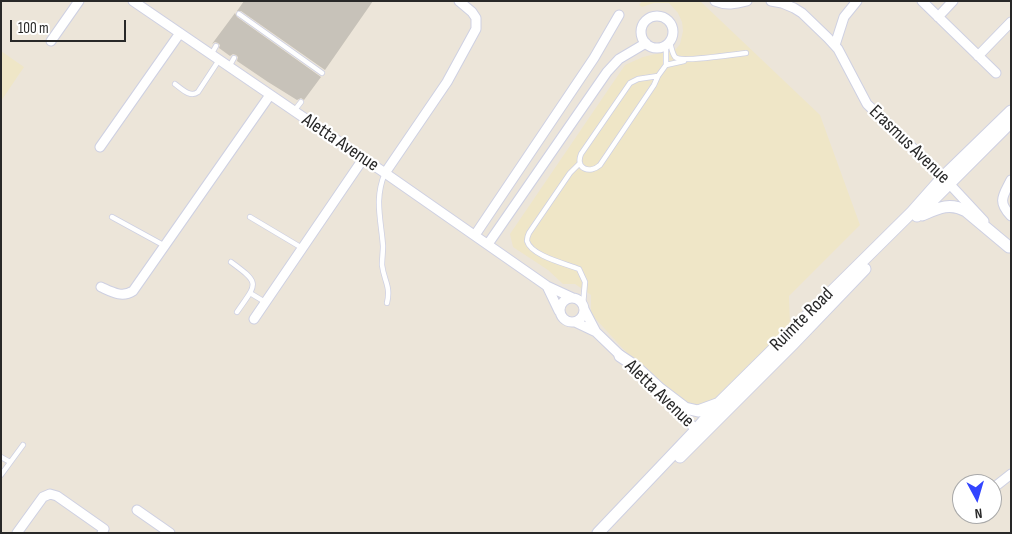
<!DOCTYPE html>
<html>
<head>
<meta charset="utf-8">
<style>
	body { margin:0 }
	#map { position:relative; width:1012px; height:534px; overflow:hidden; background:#ece5d9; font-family:"Sofia Sans Condensed",sans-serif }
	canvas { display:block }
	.frame { position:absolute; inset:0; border:2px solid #282828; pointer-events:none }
	.north { position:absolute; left:952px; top:474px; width:50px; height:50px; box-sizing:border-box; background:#fff; border:1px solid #a9a9a9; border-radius:50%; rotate:174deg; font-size:14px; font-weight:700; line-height:20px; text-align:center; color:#282828 }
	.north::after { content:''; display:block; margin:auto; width:18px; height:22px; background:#3345ff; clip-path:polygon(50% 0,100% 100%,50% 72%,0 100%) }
	.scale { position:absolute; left:10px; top:20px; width:116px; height:22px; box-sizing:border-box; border:2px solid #282828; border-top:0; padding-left:6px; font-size:15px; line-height:18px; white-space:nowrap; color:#282828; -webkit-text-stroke:4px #fff; paint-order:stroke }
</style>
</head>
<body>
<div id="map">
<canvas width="1012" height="534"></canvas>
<div class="frame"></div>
<div class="north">N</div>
<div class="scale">100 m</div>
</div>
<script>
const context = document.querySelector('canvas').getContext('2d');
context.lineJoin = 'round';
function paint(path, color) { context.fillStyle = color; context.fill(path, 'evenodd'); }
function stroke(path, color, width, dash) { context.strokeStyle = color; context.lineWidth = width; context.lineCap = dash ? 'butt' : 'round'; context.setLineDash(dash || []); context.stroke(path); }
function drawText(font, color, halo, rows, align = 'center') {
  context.font = font + ' "Sofia Sans Condensed",sans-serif'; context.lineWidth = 4.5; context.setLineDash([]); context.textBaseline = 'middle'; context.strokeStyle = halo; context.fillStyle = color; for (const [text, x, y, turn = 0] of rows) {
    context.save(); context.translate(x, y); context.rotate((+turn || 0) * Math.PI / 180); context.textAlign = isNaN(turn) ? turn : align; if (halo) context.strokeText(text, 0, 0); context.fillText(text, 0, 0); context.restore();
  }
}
const education = new Path2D(`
	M642,1H700L820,115L860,225L789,296L790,325L702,411L678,408L591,314V295L575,284H563L548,270L513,247L510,234L625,65L643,57L676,49L680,44L683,31L682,22L678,13L669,3H654L642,7L639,5Z
	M1,51L24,67L1,101Z`);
const building = new Path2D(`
	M244,1H373L325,70L241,11H237Z
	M235,13L237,17L321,77L304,100L301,98L297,100L268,82L237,61L238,57L236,55L233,54L230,56L219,48L220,45L218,43L215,42L212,44Z`);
const lane = new Path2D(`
	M239,14L322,73
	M670,42C671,46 672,53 675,57C680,63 735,54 746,53
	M211,55L216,46
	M666,65L684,61
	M229,67L234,58
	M658,76L638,79L630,83L581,154C575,169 590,174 600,165L654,85L658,76L666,65V45
	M175,84C182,89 190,98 198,92L219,60
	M294,111L301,102
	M580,163L570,173L529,233C528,235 527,239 527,241C531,256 567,264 579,269L585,282L583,305
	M385,173C374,199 381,219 383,246C383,252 382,259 382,265C384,281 391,286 387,303
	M112,217L165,246
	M250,217L302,248
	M231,262C261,284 257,283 237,312
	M250,293L265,302
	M1,457L10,462
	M1,475L23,445`);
const street = new Path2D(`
	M133,1L385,173L547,286L573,298
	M715,1C727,6 735,4 747,1
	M771,1L782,3L794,8L802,13L828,38L838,49L867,104L943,177L984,221
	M922,1L996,73
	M641 32a16 16 0 1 1 32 0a16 16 0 1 1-32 0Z
	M938,17L953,1
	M51,41L79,1
	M835,45L844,17L857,1
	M978,56L1011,22
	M100,147L180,33
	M385,173L447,82L476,29V18L472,12L459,1
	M1011,180C1003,196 997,201 1011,216
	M475,235L594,58L619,15
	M488,244L607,72L619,59L646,43
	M547,286L559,311
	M101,287C112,292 122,298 133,291L270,95
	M560 310a12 12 0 1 1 24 0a12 12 0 1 1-24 0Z
	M584,309L596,332
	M254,319L363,159
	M575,322L596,332L624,359
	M658,393L701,434
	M992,489L1011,474
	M137,510L170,533
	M17,533L43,497L50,494L57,496L104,529L102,533`);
const secondary = new Path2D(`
	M922,215C938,208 950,202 966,211L1009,247
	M917,216L1011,122
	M620,356L635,366L660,389L685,408L698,411L717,404
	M680,457L793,344L865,269
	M598,533L696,430L718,404L912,212L943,177L1011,111`);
const streetNames = [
	["Aletta Avenue",340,143,34],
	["Erasmus Avenue",909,145,44],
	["Ruimte Road",802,320,-45],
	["Aletta Avenue",659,394,44]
];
paint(education, '#efe6c7');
paint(building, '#c7c2b9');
stroke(lane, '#ced0e2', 6);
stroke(street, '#ced0e2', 11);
stroke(secondary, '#ced0e2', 13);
stroke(lane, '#fff', 4.5);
stroke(street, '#fff', 9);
stroke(secondary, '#fff', 11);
drawText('19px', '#282828', '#fff', streetNames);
</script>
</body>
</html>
